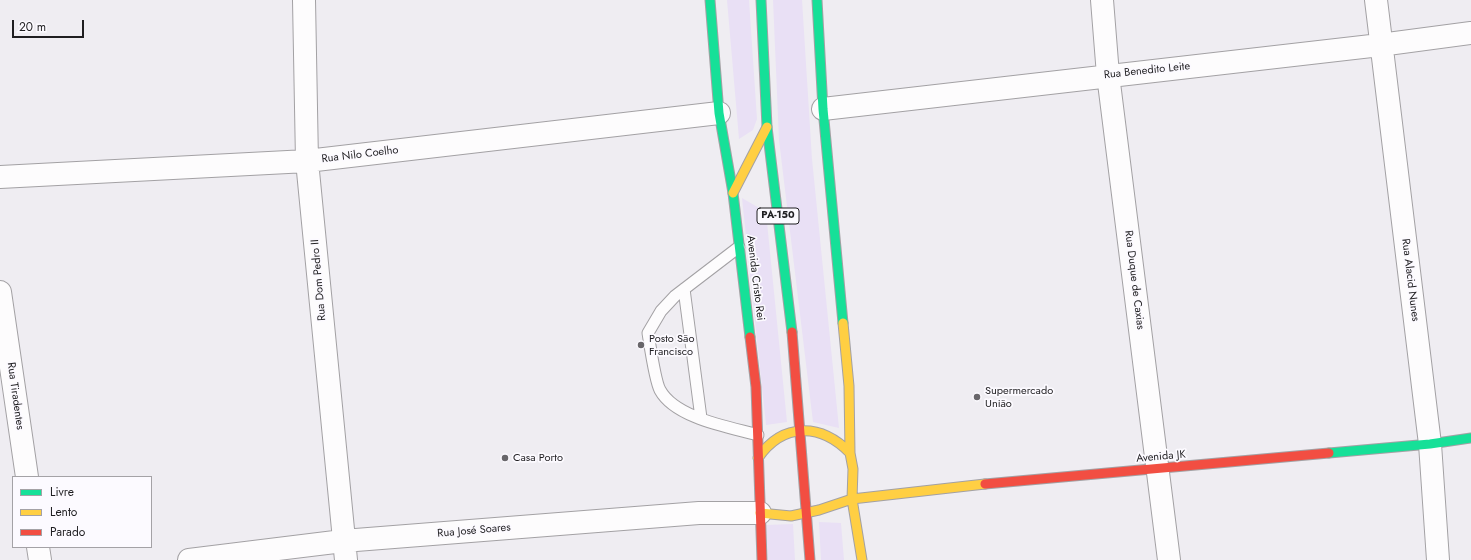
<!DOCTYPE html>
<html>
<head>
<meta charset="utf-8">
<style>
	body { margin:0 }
	#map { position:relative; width:1471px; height:560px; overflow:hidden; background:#efedf2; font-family:Jost,sans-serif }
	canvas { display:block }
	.legend { position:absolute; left:12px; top:476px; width:140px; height:72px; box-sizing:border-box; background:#fcfaff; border:1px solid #a4a2a6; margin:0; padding:5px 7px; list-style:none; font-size:12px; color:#1f1e21 }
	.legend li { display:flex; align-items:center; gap:8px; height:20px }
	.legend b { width:20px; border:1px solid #a4a2a6 }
	.scale { position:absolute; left:12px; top:20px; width:72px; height:18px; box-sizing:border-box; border:2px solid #1f1e21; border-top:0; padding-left:5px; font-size:12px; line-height:14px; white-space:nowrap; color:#1f1e21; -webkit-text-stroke:3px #fcfaff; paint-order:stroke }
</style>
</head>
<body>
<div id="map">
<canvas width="1471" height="560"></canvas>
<ul class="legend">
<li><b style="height:5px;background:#16e098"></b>Livre</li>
<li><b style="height:5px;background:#ffcf43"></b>Lento</li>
<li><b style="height:5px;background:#f24e42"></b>Parado</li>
</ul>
<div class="scale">20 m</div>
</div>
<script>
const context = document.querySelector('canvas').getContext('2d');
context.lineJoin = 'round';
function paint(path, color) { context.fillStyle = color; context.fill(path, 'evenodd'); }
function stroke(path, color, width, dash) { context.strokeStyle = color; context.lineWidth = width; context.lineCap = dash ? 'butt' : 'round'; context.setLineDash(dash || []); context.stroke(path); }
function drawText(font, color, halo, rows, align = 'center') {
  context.font = font + ' Jost,sans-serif'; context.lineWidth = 3.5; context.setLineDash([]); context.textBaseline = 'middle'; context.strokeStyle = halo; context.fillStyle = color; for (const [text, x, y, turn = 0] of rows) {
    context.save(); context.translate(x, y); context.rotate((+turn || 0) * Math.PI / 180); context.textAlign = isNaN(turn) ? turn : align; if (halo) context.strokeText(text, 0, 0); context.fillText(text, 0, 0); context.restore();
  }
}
const green = new Path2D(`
	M727,0H749L757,119L753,130L739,139Z
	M773,0H802L812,159L839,428L813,422L779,140Z
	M742,198L766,212L787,422L766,425Z
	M819,522L841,523L844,560H821Z
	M793,524L795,560H768L766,525Z`);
const lane = new Path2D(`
	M739,247L675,296L661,311L648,333C650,345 655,381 660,390C675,418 729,427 758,435
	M684,289L701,418`);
const street = new Path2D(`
	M304,0L307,161L346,560
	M1102,0L1108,75L1169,560
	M1376,0L1430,444L1438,560
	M823,109L1380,45L1471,33
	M0,177L307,161L719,113
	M0,292L27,477
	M38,547L40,560
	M189,560L343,541L699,513H760`);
const fast = new Path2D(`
	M710,0L719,113L733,193L750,337
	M761,0L767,127L792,332
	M817,0L823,109L843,323
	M1329,453L1430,444L1471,438`);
const slow = new Path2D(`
	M733,193L767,127
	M843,323L849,386L850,453L853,469L852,499L862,560
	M758,458C783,422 821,423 850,453
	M760,513L791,516L819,510L852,499L985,484`);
const jam = new Path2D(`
	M792,332L810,560
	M750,337L756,387L762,560
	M985,484L1329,453`);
const markers = [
	[641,345,4,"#68666a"],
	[977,397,4,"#68666a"],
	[505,458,4,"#68666a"]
];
const shields = [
	[778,216,42]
];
const shieldNames = [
	["PA-150",778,216]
];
const streetNames = [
	["Rua Benedito Leite",1147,71,-6],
	["Rua Nilo Coelho",360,155,-7],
	["Avenida Cristo Rei",755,278,83],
	["Rua Dom Pedro II",319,280,-95],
	["Rua Duque de Caxias",1134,280,83],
	["Rua Alacid Nunes",1410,280,83],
	["Rua Tiradentes",15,396,82],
	["Avenida JK",1161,457,-5],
	["Rua José Soares",474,531,-5]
];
const poiNames = [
	["Posto São",649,339],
	["Francisco",649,352],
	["Supermercado",985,391],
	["União",985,404],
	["Casa Porto",513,458]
];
paint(green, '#e9e0f5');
stroke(lane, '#a3a1a4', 13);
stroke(street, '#a3a1a4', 24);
stroke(fast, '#a3a1a4', 11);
stroke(slow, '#a3a1a4', 11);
stroke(jam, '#a3a1a4', 11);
stroke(lane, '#fdfcfd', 11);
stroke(street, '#fdfcfd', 22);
stroke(fast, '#16e098', 9);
stroke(slow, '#ffcf43', 9);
stroke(jam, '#f24e42', 9);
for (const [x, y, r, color] of markers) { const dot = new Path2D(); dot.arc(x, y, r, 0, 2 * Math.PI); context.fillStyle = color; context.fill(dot); stroke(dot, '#fcfaff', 1.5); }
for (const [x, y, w] of shields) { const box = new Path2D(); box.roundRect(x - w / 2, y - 8, w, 16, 3); context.fillStyle = '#fcfaff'; context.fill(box); stroke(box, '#1f1e21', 1); }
drawText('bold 10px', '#1f1e21', null, shieldNames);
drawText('11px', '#1f1e21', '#fcfaff', streetNames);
drawText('11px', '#1f1e21', '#fcfaff', poiNames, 'left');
</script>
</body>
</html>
